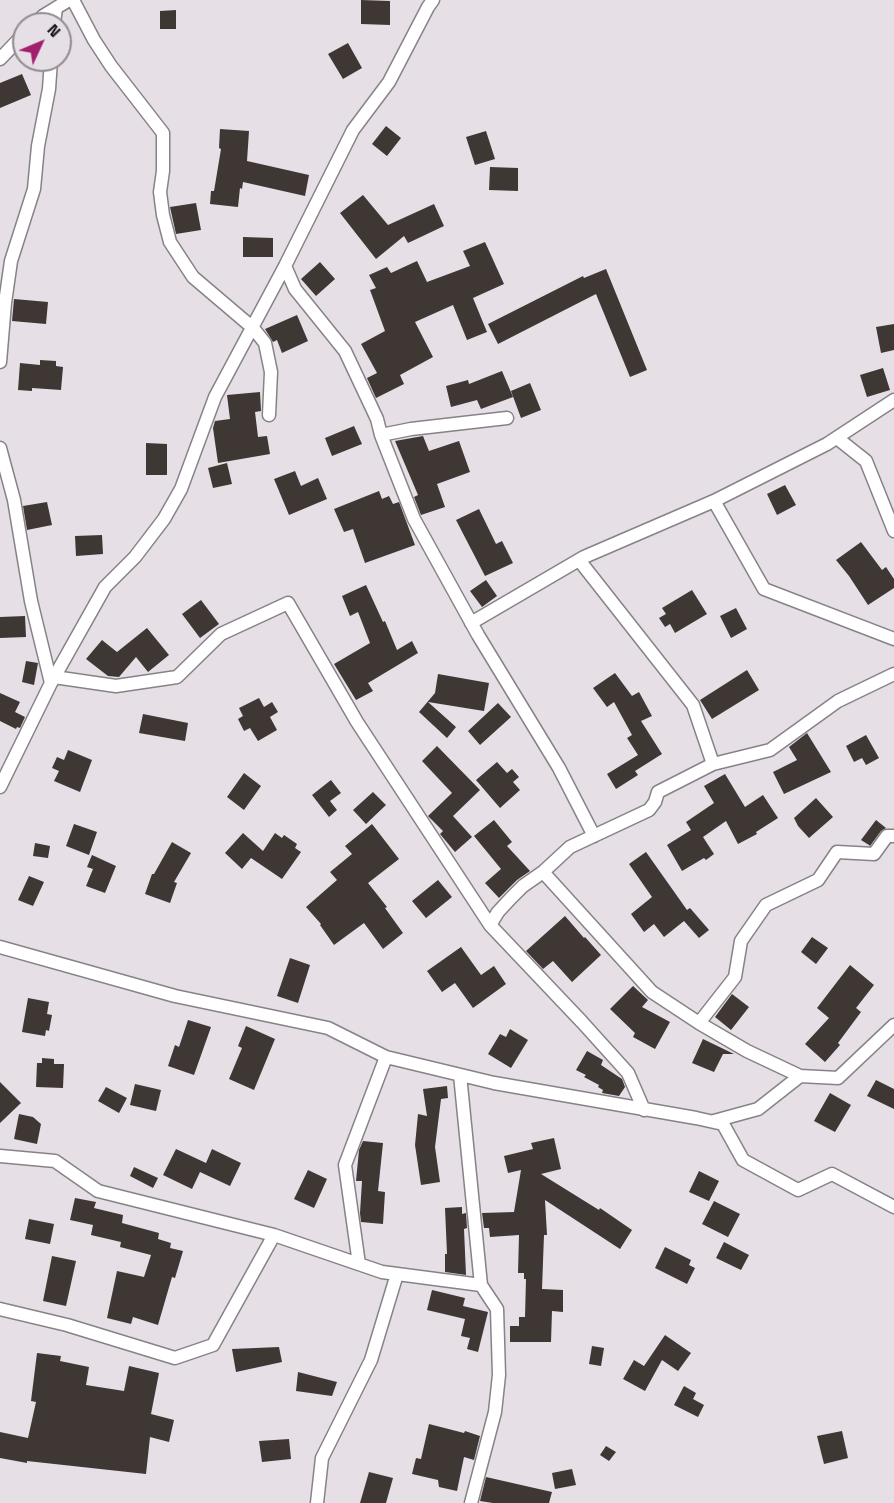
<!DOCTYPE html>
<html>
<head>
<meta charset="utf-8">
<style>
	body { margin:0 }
	#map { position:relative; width:894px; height:1503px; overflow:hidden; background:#e6dfe6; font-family:"Space Grotesk",sans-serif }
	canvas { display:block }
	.north { position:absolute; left:12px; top:12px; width:60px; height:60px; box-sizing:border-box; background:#e6dfe6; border:2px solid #908b90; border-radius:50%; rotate:46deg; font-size:16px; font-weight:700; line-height:24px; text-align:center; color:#0f0d0f }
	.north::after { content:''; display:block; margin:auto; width:21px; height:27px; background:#a21f6e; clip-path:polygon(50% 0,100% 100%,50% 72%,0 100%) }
</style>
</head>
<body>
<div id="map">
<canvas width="894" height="1503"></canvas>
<div class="north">N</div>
</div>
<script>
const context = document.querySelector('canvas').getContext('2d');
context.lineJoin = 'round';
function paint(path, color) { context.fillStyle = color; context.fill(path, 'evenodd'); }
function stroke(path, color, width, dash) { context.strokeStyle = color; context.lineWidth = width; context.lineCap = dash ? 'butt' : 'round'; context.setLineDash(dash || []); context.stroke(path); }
const building = new Path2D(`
	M361,0L390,1V25L361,24Z
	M176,10V29H160V11Z
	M348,43L362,68L343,79L328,54Z
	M22,74L31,95L0,108V83Z
	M386,126L401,138L387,156L372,144Z
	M220,129L249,131L247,161L309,175L305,196L243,182L242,189L240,188L238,207L210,204L211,191H214L221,149L219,148Z
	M486,131L495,159L475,165L466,137Z
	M490,167L518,168V191L489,190Z
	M363,195L388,225L434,204L444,226L408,243L404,236L376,259L340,213Z
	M196,203L201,230L176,234L170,207Z
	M243,237L273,238V257H243Z
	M485,242L504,284L473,298L487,332L467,340L453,305L415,322L433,357L400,375L404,384L376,398L367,378L377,373L361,344L385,331L370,290L376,288L369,275L387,267L391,273L417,261L427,282L470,266L463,251Z
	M320,262L335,279L316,296L301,279Z
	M606,269L647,370L630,377L596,294L498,344L488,324L583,276L584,278Z
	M14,299L48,302L46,324L12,321Z
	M297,315L308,341L282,353L277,340L273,342L265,329Z
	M894,324V350L881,353L876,327Z
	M40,360L56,361V366L63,367L61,390L32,388V391L18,390L20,363L40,365Z
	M883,368L890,390L867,397L860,375Z
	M502,371L513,397L481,409L477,400L451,407L446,386L468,380L469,384Z
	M530,383L541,410L521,418L511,391Z
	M260,392L261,411L255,412L258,437L267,436L270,454L218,463L213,428L215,421L230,419L227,395Z
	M354,426L362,444L332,456L325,438Z
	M423,436L429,451L459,441L470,472L437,484L445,507L421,515L414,497L418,495L395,441Z
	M146,443L167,444V475H146Z
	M227,463L232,484L213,488L208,468Z
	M295,471L301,486L318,478L327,499L289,515L274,479Z
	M785,485L796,505L777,515L767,494Z
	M379,491L382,499L389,496L393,504L399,502L415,545L365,563L353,529L344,532L334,509Z
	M47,502L52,525L27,530L23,506Z
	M479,509L496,544L502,541L513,563L485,576L456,520Z
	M102,535L103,554L76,556L75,536Z
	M861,542L882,570L886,567L894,579V588L868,605L849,576L836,560Z
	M486,580L497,596L482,607L470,591Z
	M366,585L383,622L385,621L397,650L412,641L418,653L368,683L373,691L356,700L334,664L370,643L358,612L350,616L342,596Z
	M692,590L707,614L675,633L670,624L665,627L659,618L666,614L662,608Z
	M201,600L219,624L200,638L182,614Z
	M736,608L747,629L731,638L720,616Z
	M25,616L26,637L0,638V617Z
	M147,628L169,655L148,672L136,657L119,677L108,676L86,659L102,640L117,652Z
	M26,661L38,663L34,685L22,682Z
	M747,670L759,690L712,719L700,700Z
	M615,673L632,696L639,692L652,716L641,721L662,754L635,771L638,775L616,789L607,774L638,755L627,738L632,735L614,702L607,707L593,688Z
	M438,674L489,683L484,711L428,702L456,727L447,738L419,712L435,693Z
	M0,693L20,702L15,712L25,717L20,728L17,727L16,729L0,721Z
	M259,698L264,707L272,702L278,712L270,717L277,730L258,741L250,728L244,731L238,719L243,716L239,708Z
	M498,703L511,717L480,745L468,731Z
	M143,714L188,723L185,741L139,733Z
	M807,733L831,772L784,794L773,772L797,760L789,747Z
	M866,735L879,758L866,765L862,758L854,762L846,746Z
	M437,746L480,790L453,816L472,837L455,852L440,834L443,831L428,816L452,793L422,761Z
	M68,750L92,760L80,792L54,781L59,771L52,768L57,757L64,760Z
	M497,762L507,773L512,769L519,777L513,782L520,790L500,808L476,780Z
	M244,773L261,786L244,810L227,797Z
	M725,774L745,807L763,795L778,818L756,832L757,834L738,844L726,821L703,837L714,854L706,860L704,858L682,871L667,845L691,830L686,822L714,803L704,786Z
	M331,780L341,793L330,801L337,810L329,817L312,795Z
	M373,792L386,805L366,824L353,810Z
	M816,798L833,817L809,838L798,826L794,818Z
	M494,820L512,842L507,846L530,871L517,880L499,898L485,883L501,869L474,836Z
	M876,820L886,828L881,831L870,846L869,845L861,840Z
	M74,824L97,832L89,855L66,846Z
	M372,824L399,859L368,883L387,907L385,908L403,933L383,949L364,923L334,945L320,925L321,924L306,907L337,880L330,872L352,854L345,846Z
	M243,833L263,851L275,833L282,838L284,835L297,844L295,848L301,852L282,879L251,858L242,869L225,853Z
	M172,842L191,853L174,882L177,883L170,903L145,894L152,874H154Z
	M35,843L50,846L48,858L33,856Z
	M646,852L687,910L690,908L709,930L699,938L684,921L664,937L654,924L644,932L631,914L652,897L629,864Z
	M92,855L116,866L105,893L86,886L93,869L87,867Z
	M29,876L44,882L33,906L18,900Z
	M438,880L452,897L426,918L412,901Z
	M565,916L584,938L585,937L601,955L572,982L553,961L543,969L526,951Z
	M812,937L828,948L816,964L801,952Z
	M461,947L481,975L494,966L506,984L473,1008L455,983L442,992L427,971Z
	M290,958L310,965L298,1003L277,996Z
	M850,965L874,985L856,1008L861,1012L838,1043L840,1045L825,1062L805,1044L829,1018L817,1008Z
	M633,986L648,1000L642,1007L670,1022L655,1049L633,1037L635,1033L610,1009Z
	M732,994L749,1007L731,1030L715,1017Z
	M28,998L49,1002L47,1014L52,1015L49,1031L46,1030L45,1036L22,1032Z
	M188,1020L211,1027L194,1075L168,1066L175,1045L179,1047Z
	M246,1026L275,1039L254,1090L229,1079L242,1048L238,1046Z
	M510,1029L528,1040L511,1068L488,1054L500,1034L506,1037Z
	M703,1039L734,1054H723L714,1072L692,1063Z
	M587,1051L603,1060L601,1065L622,1079L625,1087L619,1096L602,1093L603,1090L598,1087L599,1085L584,1077L586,1075L576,1070Z
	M42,1058L54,1059V1064H64L63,1088L36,1087L37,1063H42Z
	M876,1080L894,1089V1109L867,1096Z
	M0,1082L21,1103L0,1123Z
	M135,1084L161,1090L156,1111L130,1105Z
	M447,1086L448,1098L441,1099L435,1147L440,1182L421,1185L415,1145L418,1114L427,1116L423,1089Z
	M106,1087L127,1098L119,1113L98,1101Z
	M830,1093L851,1105L835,1132L814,1121Z
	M19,1114L33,1117L41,1124L37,1144L14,1139Z
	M554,1138L561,1169L541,1174L599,1210L600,1208L632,1230L620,1249L545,1200L547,1235H544L542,1289L563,1290V1312L552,1311L551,1342H510V1326H519V1317H525L526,1279H524V1273H518L519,1235L490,1237L489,1228H484L482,1213L514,1212L521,1170L508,1173L504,1156L533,1149L531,1143Z
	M363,1141L383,1143L378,1191L385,1192L383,1224L361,1222L360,1213L362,1181H356L359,1150Z
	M176,1149L206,1163L212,1149L241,1163L230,1186L200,1172L192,1189L163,1175Z
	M134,1167L158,1178L153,1188L130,1176Z
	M308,1170L327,1179L314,1208L294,1199Z
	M699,1171L719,1181L709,1201L689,1192Z
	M75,1198L96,1202L94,1208L123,1215L122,1223L159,1233L158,1239L171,1243L170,1248L183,1251L175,1278L172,1277L158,1325L133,1317L131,1324L107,1318L117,1271L144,1277L151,1255L120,1247L121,1242L91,1235L93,1225L70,1220Z
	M714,1201L740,1214L728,1237L702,1224Z
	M462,1207V1214L466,1213L467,1228L464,1229L466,1275L445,1272V1254H447L445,1208Z
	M29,1219L54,1224L50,1244L25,1239Z
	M724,1242L749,1255L741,1270L716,1258Z
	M665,1247L691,1260L689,1265L695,1268L687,1284L655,1268Z
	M52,1256L76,1261L66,1306L43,1301Z
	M432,1290L465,1298L463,1306L488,1312L478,1352L467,1349L470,1338L461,1336L465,1319L427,1310Z
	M665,1335L691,1353L678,1371L662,1360L645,1391L623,1379L634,1360L644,1366Z
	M592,1346L604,1348L601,1366L589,1364Z
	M279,1347L282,1362L236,1372L232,1349Z
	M37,1353L61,1356L60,1361L89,1367L86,1385L124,1391L129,1366L159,1373L151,1414L174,1420L169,1442L150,1437L146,1474L27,1461V1463L0,1458V1432L28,1438L36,1402L31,1401Z
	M298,1372L337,1382L332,1396L296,1391Z
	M684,1386L696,1393L693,1399L704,1405L698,1417L674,1405Z
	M429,1424L464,1433L465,1431L480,1436L474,1460L464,1457L457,1491L439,1487L438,1480L412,1474L416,1458L421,1459Z
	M842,1431L848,1458L824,1464L817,1436Z
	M289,1439L291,1459L262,1462L259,1441Z
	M606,1446L616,1452L609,1461L600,1455Z
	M572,1469L576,1485L555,1489L552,1473Z
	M369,1472L393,1478L386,1503H360Z
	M486,1477L552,1492L549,1503H493L480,1501Z`);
const street = new Path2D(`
	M73,0L94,40L111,66L163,133V171L160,192L163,215L170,242L193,277L253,328L265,343L271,372L269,415
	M35,24L43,16L69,0
	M54,24L56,8
	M0,59L24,34
	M285,266L295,289L345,351L377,419L381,435L414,519L478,635L559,768L594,836
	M0,362L5,303L11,261L34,189L38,146L49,89L51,60
	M381,435L411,429L507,418
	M837,438L866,461L894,531
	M0,448L14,500L31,601L51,683
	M714,501L764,589L894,639
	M579,560L693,705L713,764
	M471,623L584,557L714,501L827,444L894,400
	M54,677L116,686L177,677L221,634L288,603L357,722L490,925L582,1022L628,1073L644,1110
	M0,787L51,683L105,587L135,557L164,519L181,489L215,397L285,266L353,130L389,82L428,7L433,0
	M543,872L652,992L699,1023L747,1051L800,1076
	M490,925L498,912L511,898L523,886L543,872L570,847L649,810L655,802L658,792L713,764L770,750L838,701L894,674
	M0,947L175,996L328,1028L386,1057L494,1083L696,1118L723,1124L743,1160L798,1190L832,1174L894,1207
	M699,1023L735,977L741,941L766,905L818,880L837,852L874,854L887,836H894
	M460,1075L481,1285L497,1309L499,1375L495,1412L471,1503
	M714,1121L758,1109L800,1076L838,1078L894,1025
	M0,1156L55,1161L98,1191L274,1235L382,1272L481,1285
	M359,1264L345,1165L386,1057
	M0,1309L67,1325L175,1358L213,1345L274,1235
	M317,1503L322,1458L371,1360L397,1274`);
paint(building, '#3e3734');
stroke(street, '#878288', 15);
stroke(street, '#fff', 12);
</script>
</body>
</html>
